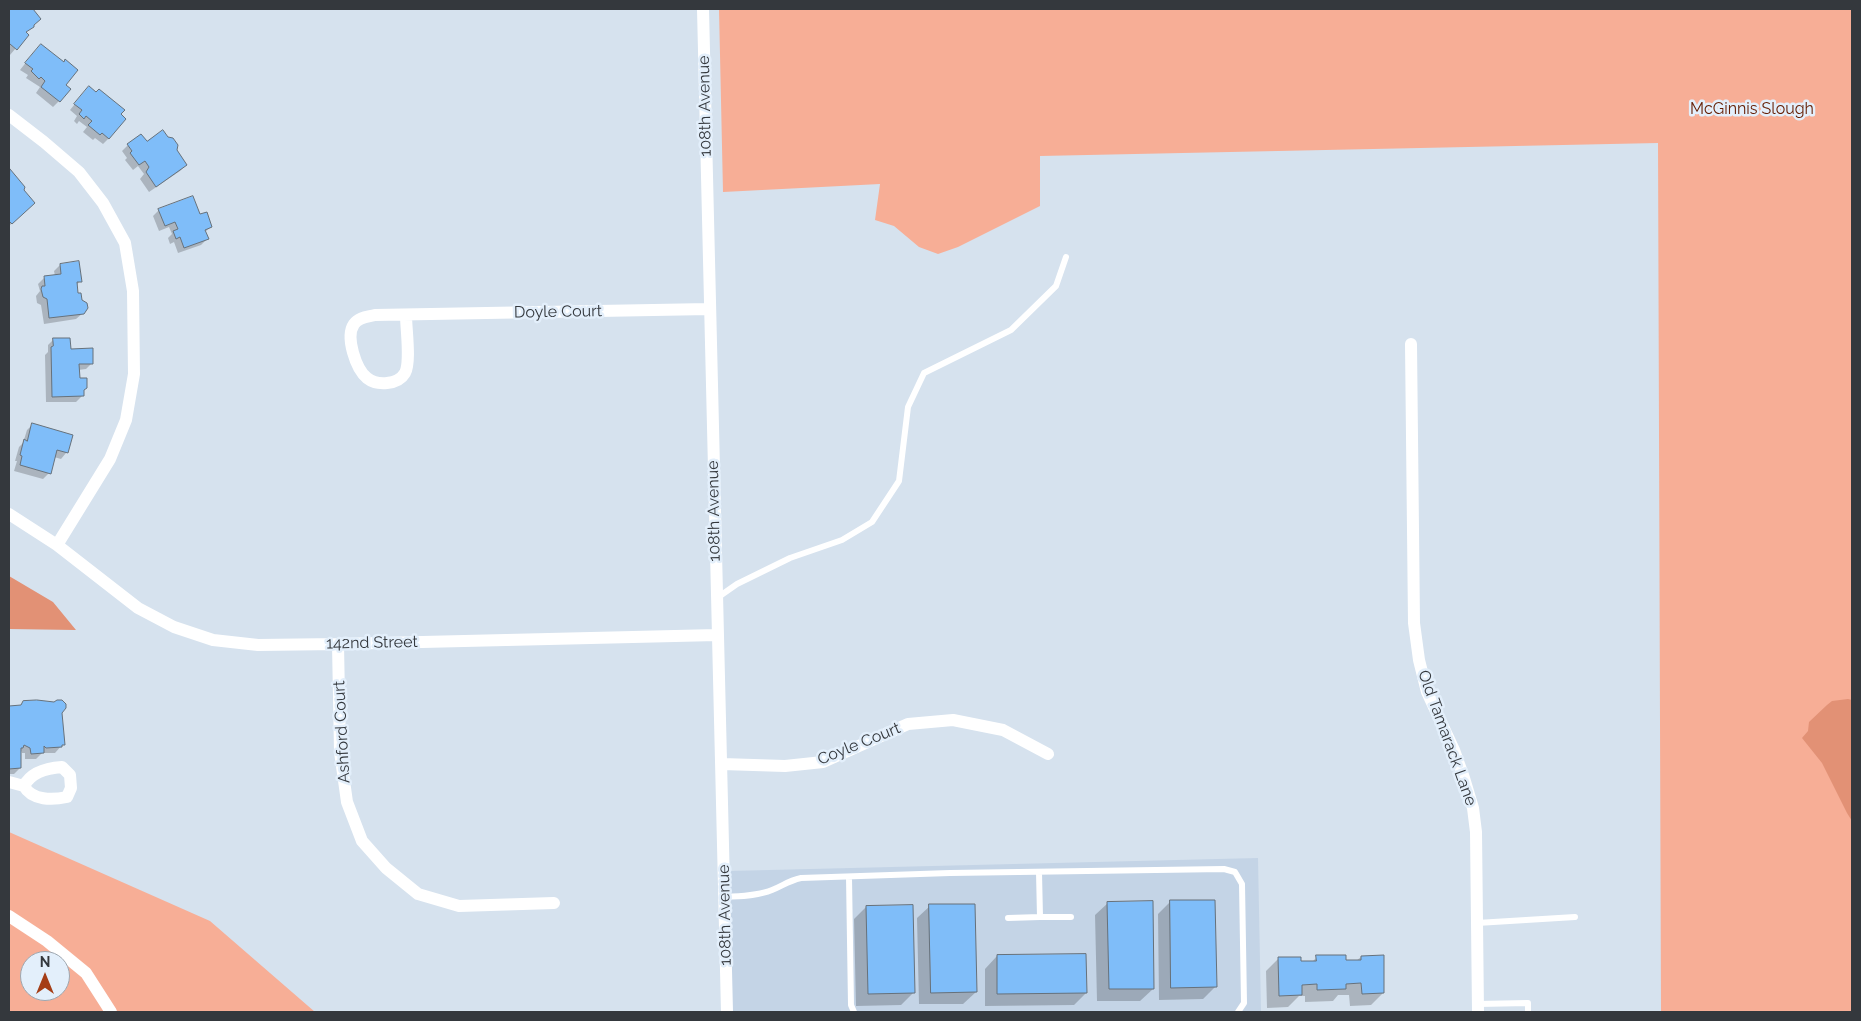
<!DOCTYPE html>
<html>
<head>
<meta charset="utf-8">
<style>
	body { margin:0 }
	#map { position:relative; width:1861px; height:1021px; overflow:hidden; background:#d6e2ee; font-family:Raleway,sans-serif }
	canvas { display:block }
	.frame { position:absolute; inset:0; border:10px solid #34383d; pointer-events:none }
	.north { position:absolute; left:20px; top:951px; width:50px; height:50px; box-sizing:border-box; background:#e3effb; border:1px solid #9da6af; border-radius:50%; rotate:0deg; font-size:14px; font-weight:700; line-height:20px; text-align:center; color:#34383d }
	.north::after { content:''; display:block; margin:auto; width:18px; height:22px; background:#a53e17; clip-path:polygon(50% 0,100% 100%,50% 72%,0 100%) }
</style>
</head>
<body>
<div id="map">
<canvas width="1861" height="1021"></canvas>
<div class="frame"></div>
<div class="north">N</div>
</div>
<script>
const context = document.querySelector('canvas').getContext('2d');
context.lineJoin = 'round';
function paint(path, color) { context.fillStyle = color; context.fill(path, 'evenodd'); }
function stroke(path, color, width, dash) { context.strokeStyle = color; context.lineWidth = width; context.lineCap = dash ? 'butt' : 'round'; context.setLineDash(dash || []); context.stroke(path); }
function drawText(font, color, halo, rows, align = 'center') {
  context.font = font + ' Raleway,sans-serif'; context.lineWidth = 5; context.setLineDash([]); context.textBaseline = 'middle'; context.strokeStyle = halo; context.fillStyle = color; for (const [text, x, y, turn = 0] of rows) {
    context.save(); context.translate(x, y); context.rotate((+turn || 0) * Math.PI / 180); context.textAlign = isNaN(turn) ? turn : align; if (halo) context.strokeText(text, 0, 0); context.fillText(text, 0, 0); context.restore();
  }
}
const built = new Path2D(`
	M1258,858L1261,1012H731L729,871Z`);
const green = new Path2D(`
	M719,9H1852V1012H1661L1658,143L1040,156V206L958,247L938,254L919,247L894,226L875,220L880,184L723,192Z
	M9,832L210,921L315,1012H9ZM30,961H60V991H30Z`);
const water = new Path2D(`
	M9,576L53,602L76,630L9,629Z
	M1848,699L1852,700V821L1847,813L1822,763L1802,738L1808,731L1809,722L1827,705L1832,701Z`);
const shadow = new Path2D(`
	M9,9H32L39,19L25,33L27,35L10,55L9,54Z
	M35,51L64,85L59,101L53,107L36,93L40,87L26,78L28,75L20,70Z
	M83,94L120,114L109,138L103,144L95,138L93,140L83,132L87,127L79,121L77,124L74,121L77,116L70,110Z
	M146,143L176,151L186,165L180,171L149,192L140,179L144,174L138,166L133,170L125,160L127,158L122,151L128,145Z
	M9,171L24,188L22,190L28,209L9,226Z
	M159,210L199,216L211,227L205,232L207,239L201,245L178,253L174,242L170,244L168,238L172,234L169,227L159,231L153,216Z
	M60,265L80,281L76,286L83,313L76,319L44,324L41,305L37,303L36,296L40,291L38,284L44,278L55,276L54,271Z
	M54,339L92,363L86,369L78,370L82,396L76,402H46L45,355L48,352V345Z
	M33,424L71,435L66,453L61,459L54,457L49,473L43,479L14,471L17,461H15L19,447L23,443L27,430Z
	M24,702L61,713L63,744L55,753H42L36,759H25V753H22L20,747V768L14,774H9V707L20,706Z
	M1170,902L1216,986L1203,999L1159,1000L1158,914Z
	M1108,903L1153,989L1140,1001H1097L1095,915Z
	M930,906L976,992L963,1004H919L917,918Z
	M866,907L913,993L901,1005L856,1006L854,919Z
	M997,956L1086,993L1074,1005L985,1006V969Z
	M1317,957L1345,962L1356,961L1361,957L1383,993L1371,1005L1350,1006L1349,995H1338L1333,1001L1305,1002V996H1299L1288,1007L1267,1008L1266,971L1279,958L1300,963H1311Z`);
const building = new Path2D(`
	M9,9H33L41,19L34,25V27L26,32L29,35L17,50L10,44L9,46Z
	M41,44L64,62L65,59L78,70L66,85L71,89L60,102L41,87L45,81L41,77L39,79L31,71L33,69L25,63Z
	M89,86L96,92L99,89L125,110L121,114L126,119L109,139L102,133L100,135L88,125L92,121L86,116L84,119L79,114L82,110L74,104Z
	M163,130L168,137L173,138L178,145L177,150L187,165L156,187L146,172L149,167L145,161L139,165L130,153L132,151L127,144L141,134L147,141Z
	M10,169L25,187L24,190L35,203L12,224L9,221Z
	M193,196L200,214L207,212L212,227L205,230L209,239L184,248L180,237L176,239L173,231L178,229L175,222L165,226L158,209Z
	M79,261L82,282H77L78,293H81L82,300L87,303L88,308L84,314L49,318L47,299L43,297L41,289L42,286H45L44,276L61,274L60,264Z
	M53,338H70L71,349L93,348V364H79L80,378H87V388L84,390V396L52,397L51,347L53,346Z
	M32,423L73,435L68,453L57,450L51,474L20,465L22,456L20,455L24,439L27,441Z
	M37,700L54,702L57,700H62L66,704V708L62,713L65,745H62V747L46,748L44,746V753L31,754L30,748L24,745L23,748H21V768L9,769V706L21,705L23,701Z
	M1170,900H1215L1217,987L1171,988Z
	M1153,901L1154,989H1109L1107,902Z
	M929,904H975L977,992L931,993Z
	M913,905L915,993L868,994L866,906Z
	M1086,954L1087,993L997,994V955Z
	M1316,955H1346V960H1361V956L1384,955V993L1362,994L1361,983L1346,984V989L1317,990V984L1302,985V995L1279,996L1278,957H1301V961H1316Z`);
const service = new Path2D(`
	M717,598L737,584L790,558L842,540L872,522L899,481L908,407L924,373L1011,330L1056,286L1066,257
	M849,877L851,1005L854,1012
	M725,897C740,896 757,896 772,890C784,885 788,881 801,878L950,873L1224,869L1235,872L1242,884L1244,1003L1238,1012
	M1040,917H1071
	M1008,918L1040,917L1039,872
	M1477,923L1575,917
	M1478,1004L1528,1003V1012`);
const minor = new Path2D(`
	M703,9L727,1012
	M9,115L44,142L79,172L103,203L125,243L133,291L134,374L126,420L110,459L57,545
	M406,315C406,329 411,362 405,373C398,385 377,386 367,378C356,369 345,337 354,324C359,317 368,317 375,315L709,309
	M1411,344L1414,623L1419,660L1427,692L1454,750L1464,778L1473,808L1476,832L1478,1012
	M9,514L57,545L138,608L174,627L213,640L258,645L338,644L717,635
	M338,644L340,752L347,802L362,841L386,868L418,894L459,906L554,903
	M722,764L785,766L823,762L908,724L953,720L1003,730L1048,754
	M9,782L24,786C32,801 53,800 67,797L71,788L70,775L62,767C47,768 31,772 24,786
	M9,916L47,941L86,973L111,1012`);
const streetNames = [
	["108th Avenue",705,106,-91],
	["Doyle Court",558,312,-1],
	["108th Avenue",714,511,-91],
	["142nd Street",372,643,-1],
	["Ashford Court",342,732,-93],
	["Old Tamarack Lane",1447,738,70],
	["Coyle Court",859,744,-22],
	["108th Avenue",725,915,-91]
];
const parkNames = [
	["McGinnis Slough",1752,109]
];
paint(built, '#c4d4e6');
paint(green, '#f7ae96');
paint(water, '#e29175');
paint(shadow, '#0003');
paint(building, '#7fbdf9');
stroke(building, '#66717b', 1);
stroke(service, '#fff', 6);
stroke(minor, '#fff', 12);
drawText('16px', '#34383d', '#e3effb', streetNames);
drawText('16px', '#641c00', '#e3effb', parkNames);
</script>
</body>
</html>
